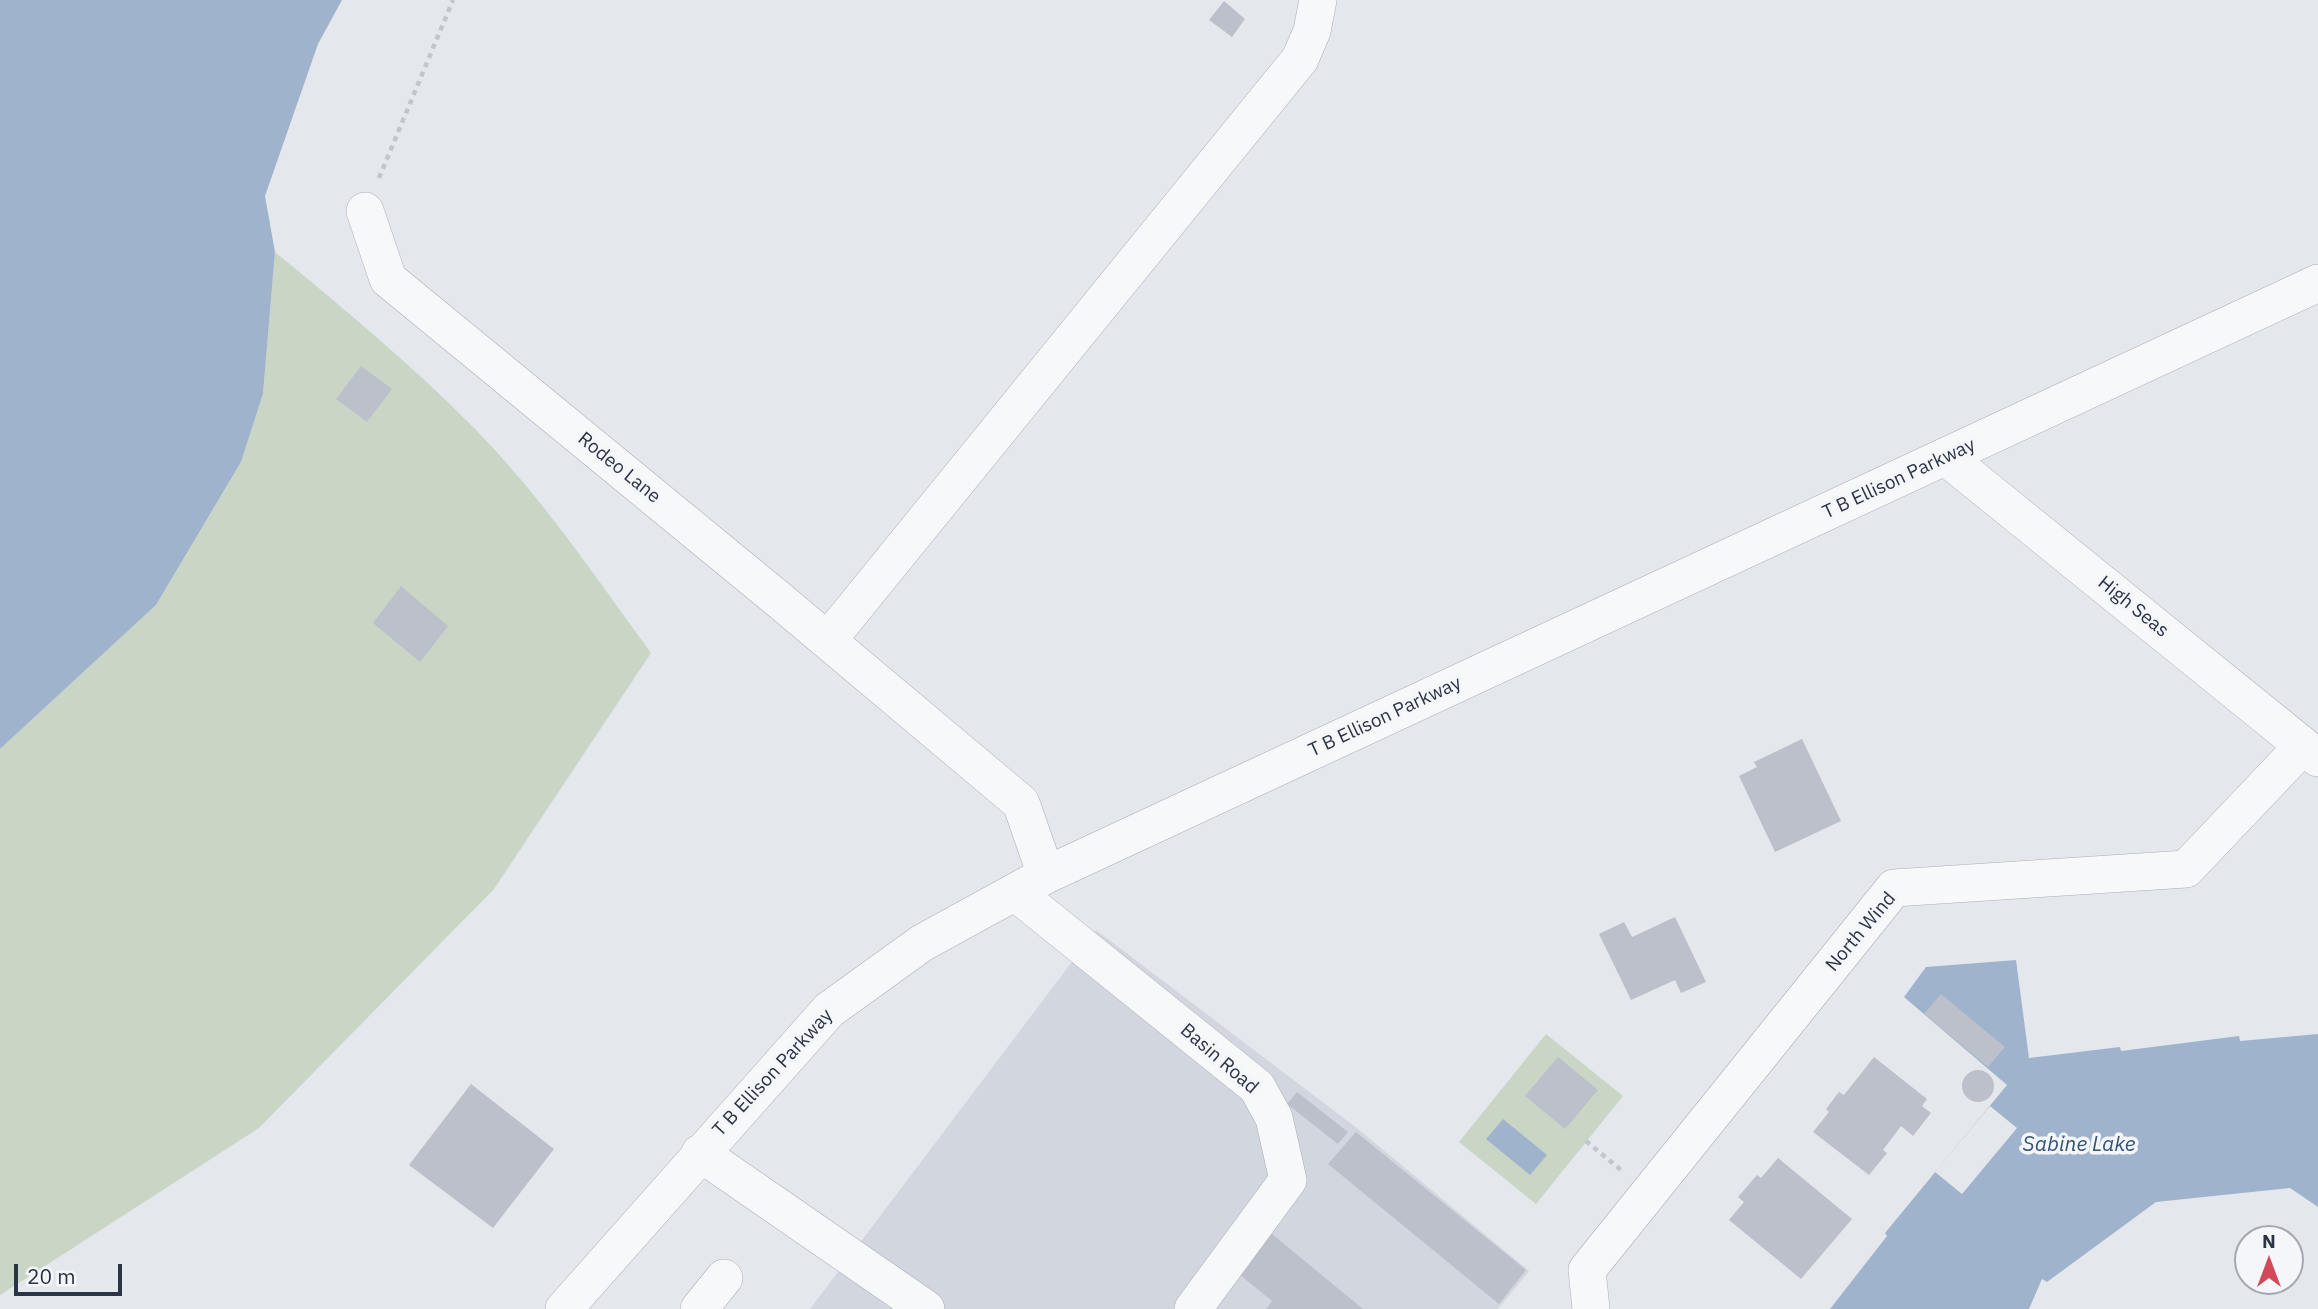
<!DOCTYPE html>
<html>
<head>
<meta charset="utf-8">
<style>
	body { margin:0 }
	#map { position:relative; width:2318px; height:1309px; overflow:hidden; background:#e4e7ec; font-family:"IBM Plex Sans",sans-serif }
	canvas { display:block }
	.north { position:absolute; left:2234px; top:1225px; width:70px; height:70px; box-sizing:border-box; background:#f4f6f9; border:2px solid #a4a8b1; border-radius:50%; rotate:0deg; font-size:19px; font-weight:700; line-height:28px; text-align:center; color:#2b3445 }
	.north::after { content:''; display:block; margin:auto; width:24px; height:32px; background:#d1495b; clip-path:polygon(50% 0,100% 100%,50% 72%,0 100%) }
	.scale { position:absolute; left:14px; top:1264px; width:108px; height:32px; box-sizing:border-box; border:4px solid #2b3445; border-top:0; padding-left:9px; font-size:21px; line-height:24px; white-space:nowrap; color:#2b3445; -webkit-text-stroke:5px #f4f6f9; paint-order:stroke }
</style>
</head>
<body>
<div id="map">
<canvas width="2318" height="1309"></canvas>
<div class="north">N</div>
<div class="scale">20 m</div>
</div>
<script>
const context = document.querySelector('canvas').getContext('2d');
context.lineJoin = 'round';
function paint(path, color) { context.fillStyle = color; context.fill(path, 'evenodd'); }
function stroke(path, color, width, dash) { context.strokeStyle = color; context.lineWidth = width; context.lineCap = dash ? 'butt' : 'round'; context.setLineDash(dash || []); context.stroke(path); }
function drawText(font, color, halo, rows, align = 'center') {
  context.font = font + ' "IBM Plex Sans",sans-serif'; context.lineWidth = 7; context.setLineDash([]); context.textBaseline = 'middle'; context.strokeStyle = halo; context.fillStyle = color; for (const [text, x, y, turn = 0] of rows) {
    context.save(); context.translate(x, y); context.rotate((+turn || 0) * Math.PI / 180); context.textAlign = isNaN(turn) ? turn : align; if (halo) context.strokeText(text, 0, 0); context.fillText(text, 0, 0); context.restore();
  }
}
const built = new Path2D(`
	M1096,930L1358,1129L1529,1271L1498,1309H810Z`);
const green = new Path2D(`
	M275,252C343,308 412,365 474,428C541,496 595,576 651,653L494,889L259,1128L0,1295V749L156,605L241,462L263,394Z
	M1546,1034L1623,1096L1536,1204L1459,1142Z`);
const water = new Path2D(`
	M0,0H342L318,44L265,196L275,252L263,394L241,462L156,605L0,749Z
	M2016,960L2029,1058L2120,1047L2121,1051L2239,1036L2240,1041L2318,1034V1207L2290,1188L2156,1202L2047,1282L2042,1279L2029,1309H1830L1887,1236L1885,1233L2007,1085L1904,997L1926,967Z
	M1503,1119L1547,1155L1530,1175L1486,1139Z`);
const pier = new Path2D(`
	M1990,1106L2017,1128L1962,1194L1935,1172Z`);
const building = new Path2D(`
	M1224,1L1245,19L1232,37L1209,20Z
	M361,366L392,389L367,422L336,399Z
	M401,586L448,626L420,662L373,623Z
	M1802,739L1841,821L1775,852L1739,776L1757,767L1754,762Z
	M1675,917L1706,982L1681,993L1675,980L1631,1000L1599,934L1624,922L1632,937Z
	M1941,994L2005,1047L1988,1067L1924,1014Z
	M1558,1057L1598,1090L1565,1129L1525,1096Z
	M1874,1057L1927,1099L1922,1106L1931,1113L1913,1136L1901,1126L1883,1150L1887,1153L1869,1175L1813,1132L1829,1112L1826,1109L1839,1092L1844,1095Z
	M1962 1086a16 16 0 1 1 32 0a16 16 0 1 1-32 0Z
	M471,1084L554,1149L493,1228L409,1165Z
	M1297,1092L1348,1132L1338,1144L1287,1104Z
	M1356,1132L1526,1270L1499,1304L1328,1164Z
	M1778,1158L1852,1219L1801,1279L1729,1220L1744,1202L1738,1197L1757,1175L1761,1178Z
	M1272,1234L1363,1309H1266L1272,1301L1239,1274Z`);
const path = new Path2D(`
	M379,178L453,0
	M1586,1141L1621,1170`);
const minor = new Path2D(`
	M365,211L388,279L778,599L1021,803L1046,875
	M1946,457L2318,758
	M828,640L1300,59L1312,31L1318,0
	M1016,893L1257,1087L1274,1118L1288,1180L1193,1309
	M700,1153L926,1309
	M564,1309L829,1010L922,943L1046,875L2318,283
	M699,1309L724,1278
	M1591,1309L1587,1270L1894,888L2186,869L2303,746`);
const streetNames = [
	["Rodeo Lane",619,468,39],
	["T B Ellison Parkway",1899,479,-25],
	["High Seas",2133,607,39],
	["T B Ellison Parkway",1385,717,-25],
	["North Wind",1861,932,-50],
	["Basin Road",1219,1059,41],
	["T B Ellison Parkway",773,1073,-47]
];
const waterNames = [
	["Sabine Lake",2079,1145]
];
paint(built, '#d2d6de');
paint(green, '#c9d6c5');
paint(water, '#9fb4cc');
paint(pier, '#e4e7ec');
paint(building, '#bbc0ca');
stroke(minor, '#a9aeb7', 38);
stroke(path, '#c2c5cb', 4.5, [5, 5]);
stroke(minor, '#f7f8fa', 37);
drawText('19px', '#2b3445', '#f4f6f9', streetNames);
drawText('italic 21px', '#34527a', '#f4f6f9', waterNames);
</script>
</body>
</html>
